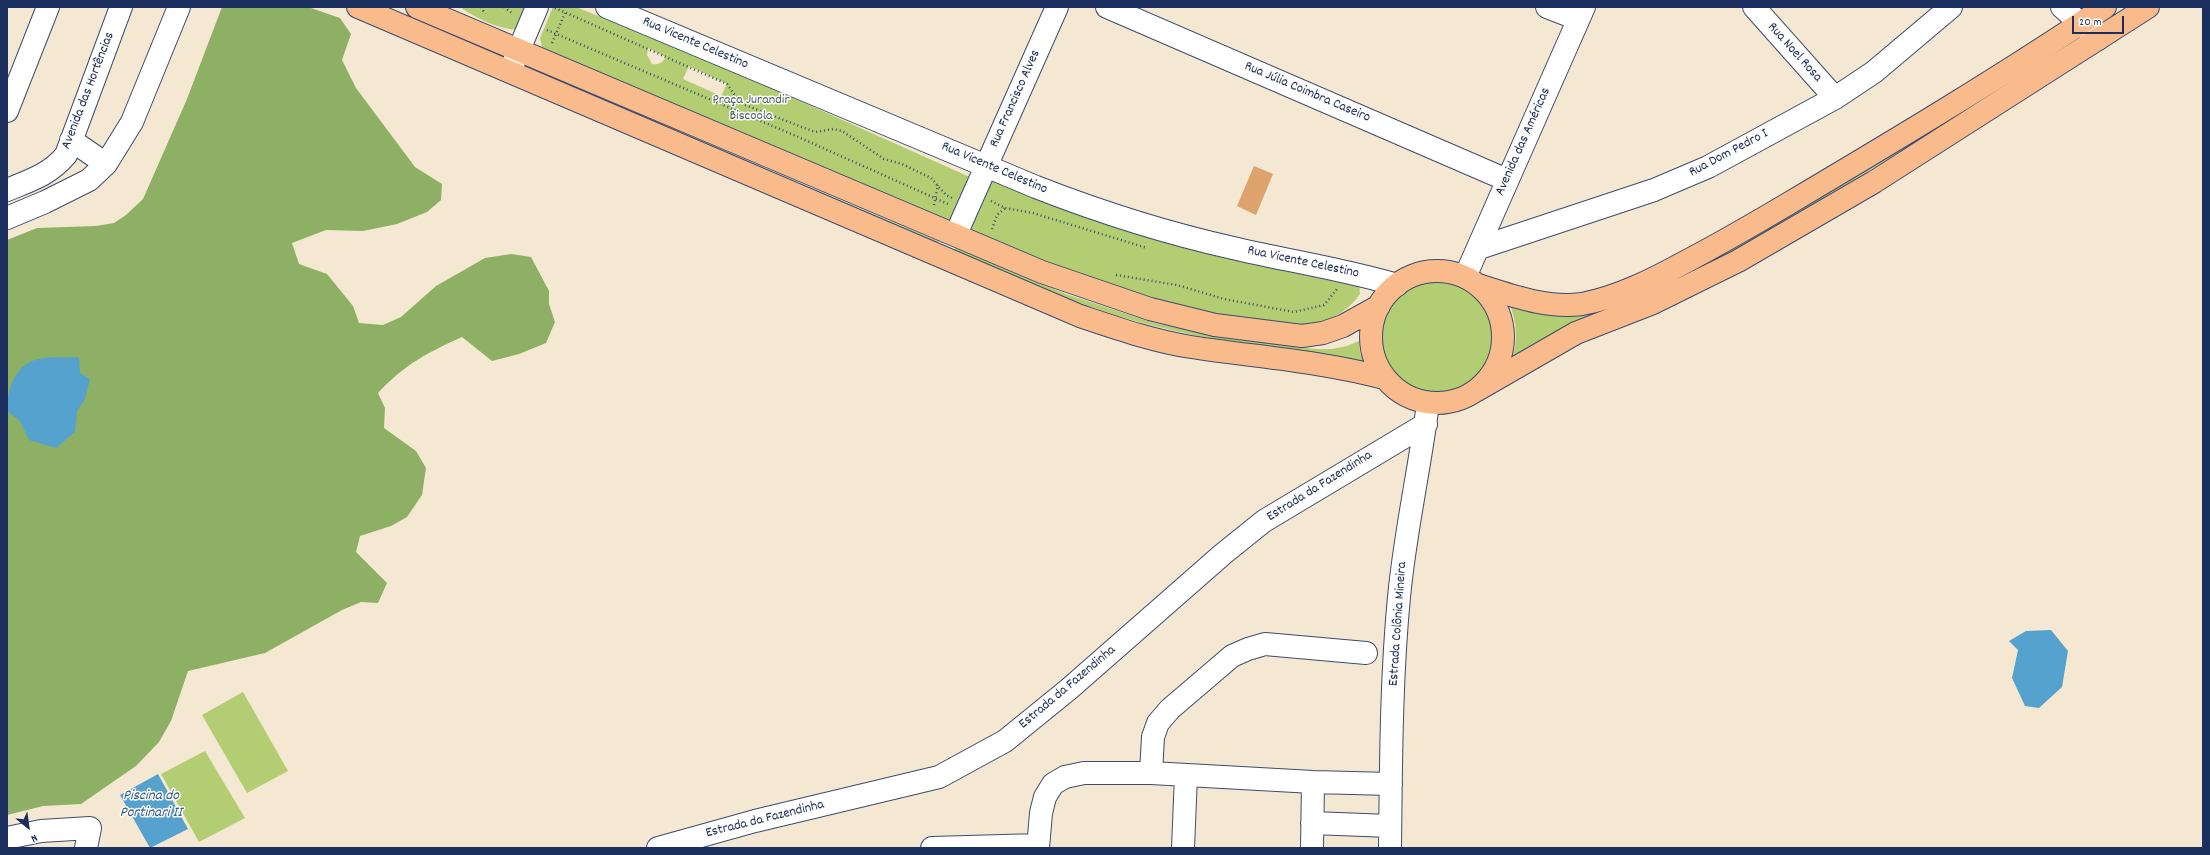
<!DOCTYPE html>
<html>
<head>
<meta charset="utf-8">
<style>
	body { margin:0 }
	#map { position:relative; width:2210px; height:855px; overflow:hidden; background:#f5e8d2; font-family:Dekko,sans-serif }
	canvas { display:block }
	.frame { position:absolute; inset:0; border:8px solid #1b2f5e; pointer-events:none }
	.north { position:absolute; left:8px; top:807px; width:40px; height:40px; -webkit-text-stroke:3px #fdfcf7; paint-order:stroke; rotate:151deg; font-size:11px; font-weight:700; line-height:16px; text-align:center; color:#1b2f5e }
	.north::after { content:''; display:block; margin:auto; width:14px; height:18px; background:#1b2f5e; clip-path:polygon(50% 0,100% 100%,50% 72%,0 100%) }
	.scale { position:absolute; left:2072px; top:16px; width:52px; height:18px; box-sizing:border-box; border:2px solid #1b2f5e; border-top:0; padding-left:5px; font-size:12px; line-height:14px; white-space:nowrap; color:#1b2f5e; -webkit-text-stroke:3px #fdfcf7; paint-order:stroke }
</style>
</head>
<body>
<div id="map">
<canvas width="2210" height="855"></canvas>
<div class="frame"></div>
<div class="north">N</div>
<div class="scale">20 m</div>
</div>
<script>
const context = document.querySelector('canvas').getContext('2d');
context.lineJoin = 'round';
function paint(path, color) { context.fillStyle = color; context.fill(path, 'evenodd'); }
function stroke(path, color, width, dash) { context.strokeStyle = color; context.lineWidth = width; context.lineCap = dash ? 'butt' : 'round'; context.setLineDash(dash || []); context.stroke(path); }
function drawText(font, color, halo, rows, align = 'center') {
  context.font = font + ' Dekko,sans-serif'; context.lineWidth = 3; context.setLineDash([]); context.textBaseline = 'middle'; context.strokeStyle = halo; context.fillStyle = color; for (const [text, x, y, turn = 0] of rows) {
    context.save(); context.translate(x, y); context.rotate((+turn || 0) * Math.PI / 180); context.textAlign = isNaN(turn) ? turn : align; if (halo) context.strokeText(text, 0, 0); context.fillText(text, 0, 0); context.restore();
  }
}
const green = new Path2D(`
	M382,7H388L502,54L504,57Z
	M460,7H532L519,30C498,29 477,19 460,7Z
	M553,7H576L742,75L972,178L954,224L548,51L542,47L540,38ZM648,48L666,57C662,63 659,65 652,64L647,55ZM689,66L727,84L721,96L683,79Z
	M534,67L780,175L940,242H936L906,231L533,71Z
	M1964,114L1718,260L1686,277L1585,317L1512,359C1518,341 1517,321 1509,303L1667,283L1741,245L1960,115Z
	M991,180L1126,231L1359,282L1360,294C1350,309 1334,319 1316,324C1292,330 1265,322 1241,318C1176,306 1110,289 1048,265C1021,254 994,241 968,229Z
	M957,248L1066,294L1154,323L1229,338L1316,349H1332L1347,346L1359,341L1360,353L1364,363C1289,351 1213,342 1139,322C1076,305 1015,277 955,252L954,249Z
	M1381 336a57 57 0 1 1 114 0a57 57 0 1 1-114 0Z
	M243,692L288,771L247,793L202,715Z
	M205,751L245,818L199,842L161,774Z`);
const forest = new Path2D(`
	M222,7H308L340,18L351,34L342,60L356,88L415,167L442,184L441,200L427,212L397,224L363,231L326,230L292,243L299,264L327,274L353,306L359,323L383,325L401,317L436,286L485,258L511,254L531,257L549,291V304L555,322L546,343L519,354L492,361L462,337C427,353 405,364 378,393L385,408L384,428L416,451L426,468L422,495L407,517L391,526L360,536L356,552L387,583L378,603L361,602L342,610L265,653L188,671L171,721L159,742L136,766L81,804L43,806L7,815V240L37,228L96,226L114,223L126,215L143,199L187,99Z`);
const water = new Path2D(`
	M79,357L80,373L90,379L85,399L77,411L75,432L56,448L29,440L20,421L7,411C7,392 14,366 35,360C48,356 65,358 79,357Z
	M2051,630L2068,651L2062,687L2039,708L2025,706L2012,678L2018,650L2009,641L2026,631Z
	M158,774L188,829L150,848L120,795Z`);
const building = new Path2D(`
	M1254,166L1273,174L1256,215L1237,206Z`);
const path = new Path2D(`
	M481,7L485,14
	M504,7L513,14
	M555,8L727,84L736,97L745,105L815,132L833,129L842,131L884,159L902,164L931,178L946,195L952,198
	M547,30L796,136L948,204
	M552,43L565,13
	M991,201L1005,208L1033,213L1147,248
	M934,205L938,185
	M992,229L997,215L1005,208
	M1116,275L1177,285L1224,299L1294,312L1324,305L1337,289`);
const minor = new Path2D(`
	M607,7L1036,187C1100,212 1166,233 1233,248C1288,261 1343,269 1397,285
	M1107,7L1507,180
	M1547,7L1578,19
	M1754,7L1835,98
	M2062,7L2098,39
	M510,71L537,7
	M7,111L48,7
	M71,140L106,164
	M7,190C31,180 49,175 66,155L121,7
	M7,218L45,202L89,180L106,164L132,122L179,7
	M956,234L1057,7
	M1479,248L1654,190L1708,167L1835,98L1874,72L1951,7
	M1465,277L1584,7
	M1151,773L1153,737L1158,723L1170,709L1232,656L1248,649L1265,644L1366,653
	M1312,823L1390,826
	M7,838L41,831L90,828L86,848
	M658,848L755,821L939,777L1005,741L1069,689L1223,554L1264,521L1426,424
	M932,848L1038,845
	M1038,848L1041,813L1045,797L1053,784L1065,777L1084,773H1151L1313,782L1391,784
	M1183,848L1186,775
	M1312,848L1313,782
	M1390,848C1391,765 1391,680 1399,597C1405,532 1420,468 1428,403`);
const major = new Path2D(`
	M358,7L1080,316C1116,328 1153,341 1191,347C1256,357 1321,361 1384,378
	M417,7L1042,272L1150,309L1215,325L1302,336L1323,333L1343,326L1379,306
	M1371 337a66 66 0 1 1 132 0a66 66 0 1 1-132 0Z
	M1478,285C1511,295 1546,309 1582,304C1619,297 1654,279 1687,261C1721,243 1754,224 1786,205C1894,141 2001,77 2105,7
	M1477,390L1576,333L1653,303L1738,261L1874,182L2148,7`);
const streetNames = [
	["Rua Vicente Celestino",695,44,23],
	["Rua Noel Rosa",1794,53,48],
	["Avenida das Hortências",89,91,-69],
	["Rua Júlia Coimbra Caseiro",1307,93,23],
	["Rua Francisco Alves",1016,99,-66],
	["Avenida das Américas",1524,142,-66],
	["Rua Dom Pedro I",1729,154,-28],
	["Rua Vicente Celestino",994,169,23],
	["Rua Vicente Celestino",1303,263,12],
	["Estrada da Fazendinha",1320,487,-32],
	["Estrada Colônia Mineira",1399,624,-86],
	["Estrada da Fazendinha",1068,688,-40],
	["Estrada da Fazendinha",765,820,-14]
];
const parkNames = [
	["Praça Jurandir",751,101],
	["Biscoola",751,117]
];
const waterNames = [
	["Piscina do",151,797],
	["Portinari II",151,814]
];
paint(green, '#b3cd73');
paint(forest, '#8eb065');
paint(water, '#55a2ce');
paint(building, '#dca36c');
stroke(minor, '#3c4b6f', 24);
stroke(major, '#3c4b6f', 24);
stroke(path, '#3c4b6f', 2.5, [1, 3]);
stroke(minor, '#fff', 22);
stroke(major, '#fabb8c', 22);
drawText('14px', '#1b2f5e', '#fdfcf7', streetNames);
drawText('14px', '#495e64', '#fdfcf7', parkNames);
drawText('italic 15px', '#325d8b', '#fdfcf7', waterNames);
</script>
</body>
</html>
